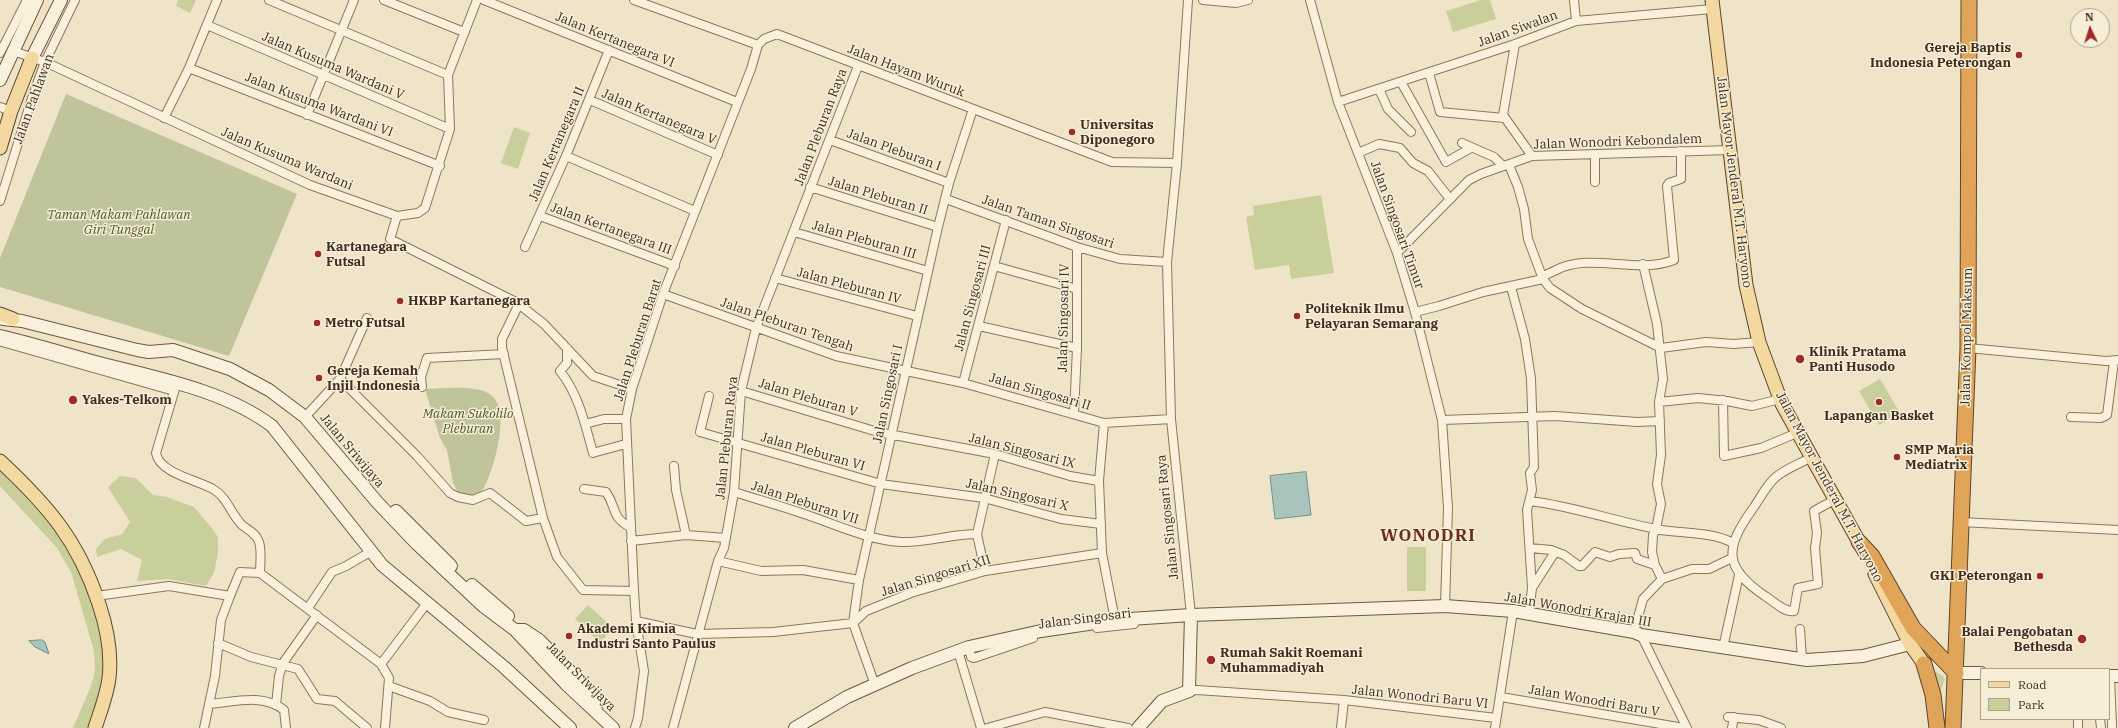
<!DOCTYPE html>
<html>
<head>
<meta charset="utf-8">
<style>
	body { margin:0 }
	#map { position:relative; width:2118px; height:728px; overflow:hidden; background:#f0e4c8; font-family:"IBM Plex Serif",serif }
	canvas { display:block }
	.legend { position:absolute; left:1980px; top:668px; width:130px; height:52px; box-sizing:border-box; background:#f7eed8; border:1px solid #ada18e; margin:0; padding:5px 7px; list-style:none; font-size:12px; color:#3d2e20 }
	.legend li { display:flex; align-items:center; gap:8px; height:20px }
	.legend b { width:20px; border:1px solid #ada18e }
	.north { position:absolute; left:2070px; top:8px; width:40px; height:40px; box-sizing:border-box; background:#f7eed8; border:1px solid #ada18e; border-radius:50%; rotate:356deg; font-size:11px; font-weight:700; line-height:16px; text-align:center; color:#3d2e20 }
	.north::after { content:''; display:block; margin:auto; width:14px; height:18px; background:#9e2a2b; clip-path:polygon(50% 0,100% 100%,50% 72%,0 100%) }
</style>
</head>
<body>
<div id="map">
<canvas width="2118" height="728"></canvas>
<ul class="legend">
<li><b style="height:5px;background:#f3d9a0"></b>Road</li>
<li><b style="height:11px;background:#c9cf9b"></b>Park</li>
</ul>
<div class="north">N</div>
</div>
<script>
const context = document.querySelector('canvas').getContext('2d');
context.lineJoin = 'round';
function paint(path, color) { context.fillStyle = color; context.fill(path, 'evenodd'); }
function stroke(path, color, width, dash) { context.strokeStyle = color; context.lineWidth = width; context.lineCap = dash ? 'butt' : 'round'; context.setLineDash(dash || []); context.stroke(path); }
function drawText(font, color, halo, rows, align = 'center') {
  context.font = font + ' "IBM Plex Serif",serif'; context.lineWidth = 3; context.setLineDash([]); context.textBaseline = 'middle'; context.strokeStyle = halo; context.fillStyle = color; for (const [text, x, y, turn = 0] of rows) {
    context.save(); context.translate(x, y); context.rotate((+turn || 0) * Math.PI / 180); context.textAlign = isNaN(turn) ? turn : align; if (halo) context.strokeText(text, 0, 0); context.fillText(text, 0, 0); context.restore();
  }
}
const green = new Path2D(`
	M178,0H196L190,13L176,6Z
	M1481,0H1490L1496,19L1453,32L1446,11Z
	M514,127L530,133L518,169L501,163Z
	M1321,195L1334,273L1291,279L1289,265L1255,270L1246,217L1254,215L1253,206Z
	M1880,379L1900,413L1879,425L1859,391Z
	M0,471L39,508L64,540L84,578L104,646L106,669L101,698L88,728H73L91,686L95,671L94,651L71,572L57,548L0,486Z
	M120,476L136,478L153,495L167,497L194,507L211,527L218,537V553L214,573L206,586L168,579L137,581L142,560L121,549L97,557L96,549L105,539L122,534L130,522L108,487Z
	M1407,547H1426V591H1407Z
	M588,605L613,628L600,643L575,619Z
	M1931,669L1943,676L1945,679L1939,695Z`);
const cemetery = new Path2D(`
	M66,94L297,194L229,356L0,287V258Z
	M425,389C441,389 477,384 491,395C512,411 493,475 481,493L470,496L458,492L453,483L447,450L440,438Z`);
const water = new Path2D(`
	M1306,472L1311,515L1275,519L1270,476Z
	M42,640L45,642L49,654L35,647L29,641Z`);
const street = new Path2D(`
	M269,0L448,75
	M384,0L464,32
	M484,0L737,102
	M634,0L758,45L764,39L777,34L1112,162L1177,163
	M1188,0L1177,163L1167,262L1171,419L1191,615
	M1203,0L1236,3L1248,0
	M1310,0L1338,102L1397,253L1415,312L1442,420L1448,508L1445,606
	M1574,0L1576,21
	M207,25L450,129
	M1515,44L1503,115L1532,156
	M13,51L45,62L310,185L397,216L418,213L425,208L450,129L448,75L477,0
	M0,53L27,0
	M189,68L440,166
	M1429,73L1440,112L1504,118
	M1401,82L1446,162L1471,148
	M1379,89L1388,109L1411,132
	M590,100L718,155
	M1338,102L1515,44L1576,21L1712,9
	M0,107L11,111
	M307,115L354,0
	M164,118L189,68L217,0
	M830,140L949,183
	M1462,143L1494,157L1503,166
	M1358,153L1379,144L1400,148L1413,163L1428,171L1450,199
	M1595,154V182
	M566,156L695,211
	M1509,165L1518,187L1524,209L1528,239L1543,279
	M810,187L938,227
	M946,199L1077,247L1120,259L1167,262
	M0,201L32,98L45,62L75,0
	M397,216L390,239L516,302L544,324L593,376L632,389
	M540,216L675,266
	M794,232L928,271
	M525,247L566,156L609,50
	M1397,253L1469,180L1481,174L1532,156L1730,150
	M1643,264L1657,324L1663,379L1659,402L1661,455L1657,484L1661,504L1656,529L1653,535L1652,552L1655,565
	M994,266L1077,289
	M1543,277C1546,274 1550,273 1554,271C1591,251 1635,275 1674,260L1667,186L1669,183L1681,179V151
	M775,278L917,316
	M1511,287L1525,339L1531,379L1534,467L1530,473L1532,490L1527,510L1532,588L1529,614
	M663,294L836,356L963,383L1104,423L1171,419
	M519,304L502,339V348L543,518L557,557L583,590L634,591
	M1415,312L1439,306L1483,292L1543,279L1550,288L1582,309L1661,348L1706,342L1734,344L1759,342
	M979,326L1077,348
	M2,342L174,391
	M567,348V363L560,371C579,395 585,424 593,453
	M1968,348L2106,361L2118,360
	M340,379L417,456L450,493L458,497L473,500L490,493L526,521L543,518
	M177,382L156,453C159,473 197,480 213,489C227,497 231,514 242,525C249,531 256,533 259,542C262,551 260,563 260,573
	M963,383L1006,220
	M422,387L421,377L427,358L504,354
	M741,391L878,432L995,454L1070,476L1099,481
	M709,396L700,432L881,484L984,498L1061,519L1101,524
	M1723,400L1724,456L1761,448L1797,433
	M1659,402L1698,398L1727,401L1752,406L1780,399
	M1074,414L1077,348V247
	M305,417L340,379L367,318
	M2071,417L2101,418L2107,415L2114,361
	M1442,420L1555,416L1637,422L1660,421
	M1104,423L1099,481L1102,553L1115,620
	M585,424L604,419H626
	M596,452L626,444
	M1810,458C1799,464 1785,469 1776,477C1767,484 1761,497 1754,507C1725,547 1722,567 1765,596C1773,601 1785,613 1794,611L1798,588L1818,584L1815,548L1817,533L1814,511L1834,500
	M674,466L676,490L686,535
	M584,489L606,492C618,509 609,515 631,528
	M734,492C759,500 785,507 810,516C839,526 869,540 901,542C926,543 951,534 977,534
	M1530,501C1572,506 1614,521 1656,529C1680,534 1711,531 1733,543
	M1961,522L2118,530
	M631,541L686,535L726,538
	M1530,548L1551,550L1564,555L1579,566H1582L1595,552L1610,557L1619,554L1635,553L1637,559L1655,565L1662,579
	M718,561L761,571L803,570L859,580
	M985,571L977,534L995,454
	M1532,588L1555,552
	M96,596L169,586L230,596L240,572L260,573L381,664L389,678L385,728
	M308,608L332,572L346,566L370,552
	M636,621L697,634L773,632L853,623L866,611L911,593L985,571L1102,553
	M1097,628L1134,624
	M1800,629L1802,659
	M1634,632L1643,599L1662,579L1692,569H1709L1732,558
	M1641,635L1687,728
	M218,643L251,657L298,669L317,699L335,701L367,728
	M969,647L971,657L974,658L1033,638
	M1723,648L1739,575
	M958,651L981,728
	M381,664L427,603
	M2110,676L2112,726
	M875,685L853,623L859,580L938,227L949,183L973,109
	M389,686L430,701L448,712L484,720
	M1189,691L1197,690L1344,700
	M1501,697L1684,728
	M209,704C235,702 262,693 284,710L286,728
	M276,705L279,676L283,663L317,615
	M1728,717L1759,720L1781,728
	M2078,719V728
	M2100,719L2101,728
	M204,728L215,676L221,620L230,596
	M635,728L638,718L644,671L636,621L634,591L626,419L632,389L663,294L751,69L758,45
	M673,728L718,561L724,548L734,492L741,391L756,328L858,66
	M987,728L1045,712L1128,728
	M1341,728L1344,700L1496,718
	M1495,728L1513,611
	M1732,728L1734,717`);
const secondary = new Path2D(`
	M32,58L61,0
	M0,80L37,0
	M3,319L22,321L137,350L149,352L173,350L230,369L269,390L305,417L377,502L417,544L483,606L515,630L566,684L613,728
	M0,336C35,344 69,355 103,364C158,378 226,391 272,426L382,565L504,667L570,728
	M396,511L451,566
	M472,585L508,616
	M516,630H524L539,640L557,658L587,689L596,710
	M1956,673H1981
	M2109,676H2118
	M795,728L847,697L912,668L969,647L1041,631L1115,620L1191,615L1445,606L1513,611L1634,632L1641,635L1807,660L1863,656L1910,644
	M1138,728L1162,701L1189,691L1191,615`);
const primary = new Path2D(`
	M1712,0L1746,285L1759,342L1782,404L1864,551
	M0,148L11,111L32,58
	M0,314L13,319
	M0,461C48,506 78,540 99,604C107,628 112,653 109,678C107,695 100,712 95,728
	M1875,574L1910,644L1924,664`);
const highway = new Path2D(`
	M1859,542L1872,556L1913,628L1956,673
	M1924,664L1933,695L1937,728
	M1953,728L1968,348L1969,0`);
const markers = [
	[2019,55,4,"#9e2a2b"],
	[1072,132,4,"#9e2a2b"],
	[318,254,4,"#9e2a2b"],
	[400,301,4,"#9e2a2b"],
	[1297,316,4,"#9e2a2b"],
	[317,323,4,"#9e2a2b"],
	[1800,359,5,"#9e2a2b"],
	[319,378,4,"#9e2a2b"],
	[73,400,5,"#9e2a2b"],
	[1879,402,4,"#9e2a2b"],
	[1897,457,4,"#9e2a2b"],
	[2040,576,4,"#9e2a2b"],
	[569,636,4,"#9e2a2b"],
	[2082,639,5,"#9e2a2b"],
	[1211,660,5,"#9e2a2b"]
];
const streetNames = [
	["Jalan Siwalan",1518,29,-20],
	["Jalan Kertanegara VI",615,40,22],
	["Jalan Kusuma Wardani V",333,66,23],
	["Jalan Hayam Wuruk",906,71,21],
	["Jalan Pahlawan",34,99,-70],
	["Jalan Kusuma Wardani VI",319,105,21],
	["Jalan Kertanegara V",659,117,23],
	["Jalan Pleburan Raya",821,127,-69],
	["Jalan Wonodri Kebondalem",1618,142,-2],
	["Jalan Kertanegara II",557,144,-67],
	["Jalan Pleburan I",894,150,20],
	["Jalan Kusuma Wardani",287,159,23],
	["Jalan Mayor Jenderal M.T. Haryono",1734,182,83],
	["Jalan Pleburan II",878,196,17],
	["Jalan Taman Singosari",1048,222,19],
	["Jalan Singosari Timur",1397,225,70],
	["Jalan Kertanegara III",611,229,20],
	["Jalan Pleburan III",864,240,16],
	["Jalan Pleburan IV",849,286,15],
	["Jalan Singosari III",973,298,-75],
	["Jalan Singosari IV",1064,318,-89],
	["Jalan Pleburan Tengah",787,325,19],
	["Jalan Kompol Maksum",1967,337,-89],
	["Jalan Pleburan Barat",638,340,-72],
	["Jalan Singosari II",1040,392,16],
	["Jalan Singosari I",888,394,-78],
	["Jalan Pleburan V",808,398,17],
	["Jalan Pleburan Raya",727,438,-84],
	["Jalan Sriwijaya",352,451,50],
	["Jalan Singosari IX",1022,451,14],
	["Jalan Pleburan VI",813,452,16],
	["Jalan Mayor Jenderal M.T. Haryono",1829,487,62],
	["Jalan Singosari X",1017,495,13],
	["Jalan Pleburan VII",805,503,18],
	["Jalan Singosari Raya",1168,517,-96],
	["Jalan Singosari XII",936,576,-17],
	["Jalan Wonodri Krajan III",1578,610,10],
	["Jalan Singosari",1085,619,-7],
	["Jalan Sriwijaya",581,677,45],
	["Jalan Wonodri Baru VI",1420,697,6],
	["Jalan Wonodri Baru V",1594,701,10]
];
const poiNames = [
	["Gereja Baptis",2011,48,"right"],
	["Indonesia Peterongan",2011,63,"right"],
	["Universitas",1080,125],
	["Diponegoro",1080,140],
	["Kartanegara",326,247],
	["Futsal",326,262],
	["HKBP Kartanegara",408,301],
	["Politeknik Ilmu",1305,309],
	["Pelayaran Semarang",1305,324],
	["Metro Futsal",325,323],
	["Klinik Pratama",1809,352],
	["Panti Husodo",1809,367],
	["Gereja Kemah",327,371],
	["Injil Indonesia",327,386],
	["Yakes-Telkom",82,400],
	["Lapangan Basket",1879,416,"center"],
	["SMP Maria",1905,450],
	["Mediatrix",1905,465],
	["GKI Peterongan",2032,576,"right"],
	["Akademi Kimia",577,629],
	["Industri Santo Paulus",577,644],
	["Balai Pengobatan",2073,632,"right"],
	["Bethesda",2073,647,"right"],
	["Rumah Sakit Roemani",1220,653],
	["Muhammadiyah",1220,668]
];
const parkNames = [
	["Taman Makam Pahlawan",119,215],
	["Giri Tunggal",119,230],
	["Makam Sukolilo",468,414],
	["Pleburan",468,429]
];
const districtNames = [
	["WONODRI",1428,536]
];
paint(green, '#c9cf9b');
paint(cemetery, '#bfc49a');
paint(water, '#a9c4bc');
stroke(water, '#6f938a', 1);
stroke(street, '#8d765c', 10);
stroke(secondary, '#6f573f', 14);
stroke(primary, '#5b4430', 15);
stroke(highway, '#5b4430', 17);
stroke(street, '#faf1dc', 8);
stroke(secondary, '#faf1dc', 12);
stroke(primary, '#f3d9a0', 13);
stroke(highway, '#e0a458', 15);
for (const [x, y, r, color] of markers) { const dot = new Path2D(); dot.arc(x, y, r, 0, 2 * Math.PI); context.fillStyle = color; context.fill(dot); stroke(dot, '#f7eed8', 1.5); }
drawText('13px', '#3d2e20', '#f7eed8', streetNames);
drawText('bold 13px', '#3d2e20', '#f7eed8', poiNames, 'left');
drawText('italic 13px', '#4d5a26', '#f7eed8', parkNames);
context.letterSpacing = '1px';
drawText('bold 17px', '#6b2e1e', '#f7eed8', districtNames);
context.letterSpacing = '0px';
</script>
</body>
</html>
